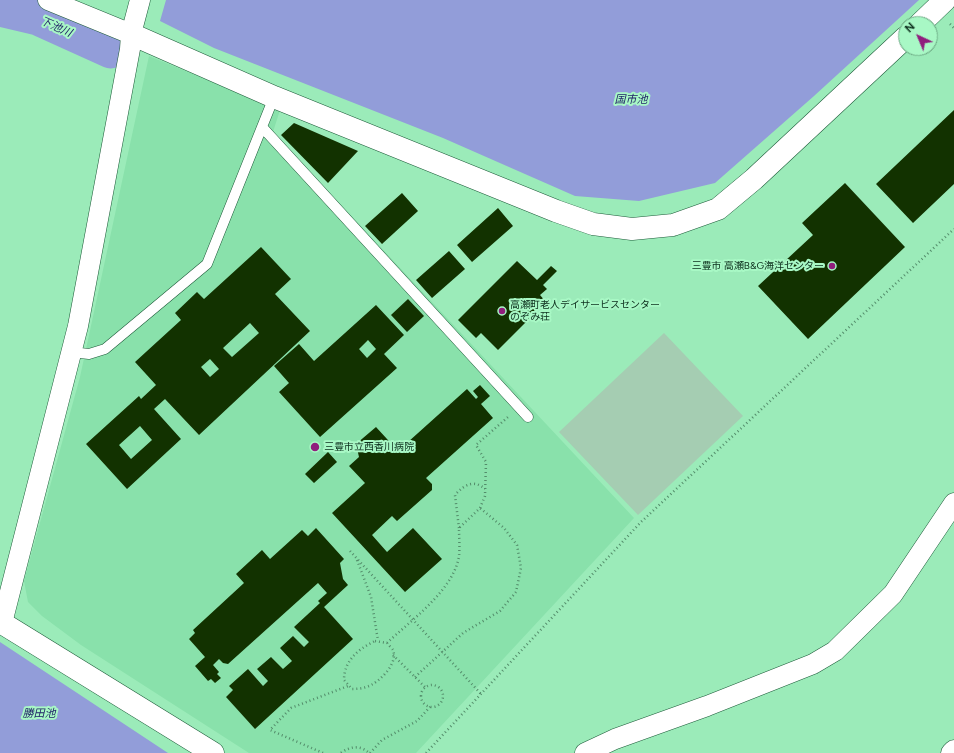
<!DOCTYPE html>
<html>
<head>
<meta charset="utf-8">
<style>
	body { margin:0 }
	#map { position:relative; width:954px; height:753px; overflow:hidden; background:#9bebb9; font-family:Figtree,sans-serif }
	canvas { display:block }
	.north { position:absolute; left:898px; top:16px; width:40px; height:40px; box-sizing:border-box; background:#a8f8c5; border:1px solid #6aa781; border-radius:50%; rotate:316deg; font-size:11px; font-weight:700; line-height:16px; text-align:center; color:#0c2e1c }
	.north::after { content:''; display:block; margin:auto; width:14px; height:18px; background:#901d7d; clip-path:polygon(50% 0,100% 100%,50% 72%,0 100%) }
</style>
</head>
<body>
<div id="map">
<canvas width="954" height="753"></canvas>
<div class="north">N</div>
</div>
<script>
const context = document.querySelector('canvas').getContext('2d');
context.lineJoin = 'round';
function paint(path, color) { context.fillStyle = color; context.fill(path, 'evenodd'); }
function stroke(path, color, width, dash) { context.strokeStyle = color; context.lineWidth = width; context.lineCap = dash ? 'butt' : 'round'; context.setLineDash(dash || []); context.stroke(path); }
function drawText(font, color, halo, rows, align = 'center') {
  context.font = font + ' Figtree,"Noto Sans JP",sans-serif'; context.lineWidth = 4; context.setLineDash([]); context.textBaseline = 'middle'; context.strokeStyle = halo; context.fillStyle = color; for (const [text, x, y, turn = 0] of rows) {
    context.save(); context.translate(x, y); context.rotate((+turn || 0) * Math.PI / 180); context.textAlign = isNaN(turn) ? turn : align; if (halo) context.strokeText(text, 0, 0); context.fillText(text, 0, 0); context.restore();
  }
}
const built = new Path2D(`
	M149,56L280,110L273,132L634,518L416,753H249L81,645L42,616L28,602L24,581L80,377Z`);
const green = new Path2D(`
	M664,333L743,416L638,515L559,432Z`);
const water = new Path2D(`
	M166,0H919L814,96L715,183L639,201L575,196L443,138L214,48L160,21Z
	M0,642L168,753H0Z`);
const river = new Path2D(`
	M0,9L38,18L111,51`);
const building = new Path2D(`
	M954,110V184L913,223L876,184Z
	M294,123L358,151L328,183L281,135Z
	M845,183L905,247L808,339L758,286L813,235L802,223Z
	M402,193L418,211L382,244L365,226Z
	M498,208L513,226L472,262L457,245Z
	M261,247L291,279L275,294L310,331L199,435L165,399L154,409L181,439L127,489L86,444L139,396L141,399L156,385L135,362L181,320L175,313L197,292L204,299ZM250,323L259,333L232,357L223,348ZM210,359L219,369L210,377L201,367ZM140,426L152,440L131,459L119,445Z
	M449,251L465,269L432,298L416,280Z
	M517,261L537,280L551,266L557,271L543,285L547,289L540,295L546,302L498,350L481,333L476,338L458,320Z
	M408,299L424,316L407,332L391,315Z
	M376,305L404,335L384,354L397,368L320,437L279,392L289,383L274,366L299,344L314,361ZM368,340L376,349L367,358L359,349Z
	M480,385L490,396L481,404L493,418L426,478L432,484V490L397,521L392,516L372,535L387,552L413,528L442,559L405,592L332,513L365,483L349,466L359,457L356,444L376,427L398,451L467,389L476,399L478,397L473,391Z
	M328,452L337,462L314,483L305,474Z
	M316,528L344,559L340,563L343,579L348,585L324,607L353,639L255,729L226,697L233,690L229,686L248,669L263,686L268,681L257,669L271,657L283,669L292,661L280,648L293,636L304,647L309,642L294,627L320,603L318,601L327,593L318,583L228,664L223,663L219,659L213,665L219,672L217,674L221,678L215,683L211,679L208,681L195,666L205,657L189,639L195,633L193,630L244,583L236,574L262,550L270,559L302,530L308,536Z`);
const path = new Path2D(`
	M950,24L954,28
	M459,528L455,495C464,485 474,479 485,489
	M350,551L481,694
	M357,560L371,597L378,641
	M375,641L387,643C388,645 392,648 393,650C398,662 383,678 373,684C366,688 359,689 352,689L344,680C344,661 358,649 375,641Z
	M387,643C410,621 454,590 459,556C460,547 459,537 459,528L480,508L485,496L486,462L476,445L508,417
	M393,655L425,687
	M415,677L463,633L500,611L516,592L521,568L517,545L504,528L480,508
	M421 696a11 11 0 1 1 22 0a11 11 0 1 1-22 0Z
	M323,753L270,730L291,708L348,686
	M341,753C350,746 361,745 369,753
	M370,753L382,740L417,721L431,706
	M426,753L641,522L954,229`);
const service = new Path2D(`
	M262,127L528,417
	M71,352L89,354L105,349L207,264L274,97`);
const minor = new Path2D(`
	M48,0L131,34
	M0,622L2,623L78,326L130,49L131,34L140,0
	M585,753L615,739L707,706L813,664L835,651L893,594L954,503
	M951,753L954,750`);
const tertiary = new Path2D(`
	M920,24L945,0
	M131,34L274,97L556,211L593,224L632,229L673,225L718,209L754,179L906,37
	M2,623L213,753`);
const markers = [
	[832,266,4,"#901d7d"],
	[502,311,4,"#901d7d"],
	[315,447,5,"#901d7d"]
];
const poiNames = [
	["三豊市 高瀬B&G海洋センター",824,266,"right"],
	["高瀬町老人デイサービスセンター",510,305],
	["のぞみ荘",510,317],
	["三豊市立西香川病院",324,447]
];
const waterNames = [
	["下池川",56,27,24],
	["国市池",631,100],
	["勝田池",39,714]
];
paint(built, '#89e1ab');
paint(green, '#a5cdb2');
paint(water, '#929dd9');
stroke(river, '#929dd9', 35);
paint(building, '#123200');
stroke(service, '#1e5c3a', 11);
stroke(minor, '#1e5c3a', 21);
stroke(tertiary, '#1e5c3a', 23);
stroke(path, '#538c6a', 2.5, [1, 3]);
stroke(service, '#fff', 10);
stroke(minor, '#fff', 20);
stroke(tertiary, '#fff', 22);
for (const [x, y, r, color] of markers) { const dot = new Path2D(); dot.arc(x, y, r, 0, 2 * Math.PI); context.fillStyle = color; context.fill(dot); stroke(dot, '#a8f8c5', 1.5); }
drawText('10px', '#0c2e1c', '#a8f8c5', poiNames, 'left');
drawText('italic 11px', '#212267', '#a8f8c5', waterNames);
</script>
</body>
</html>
